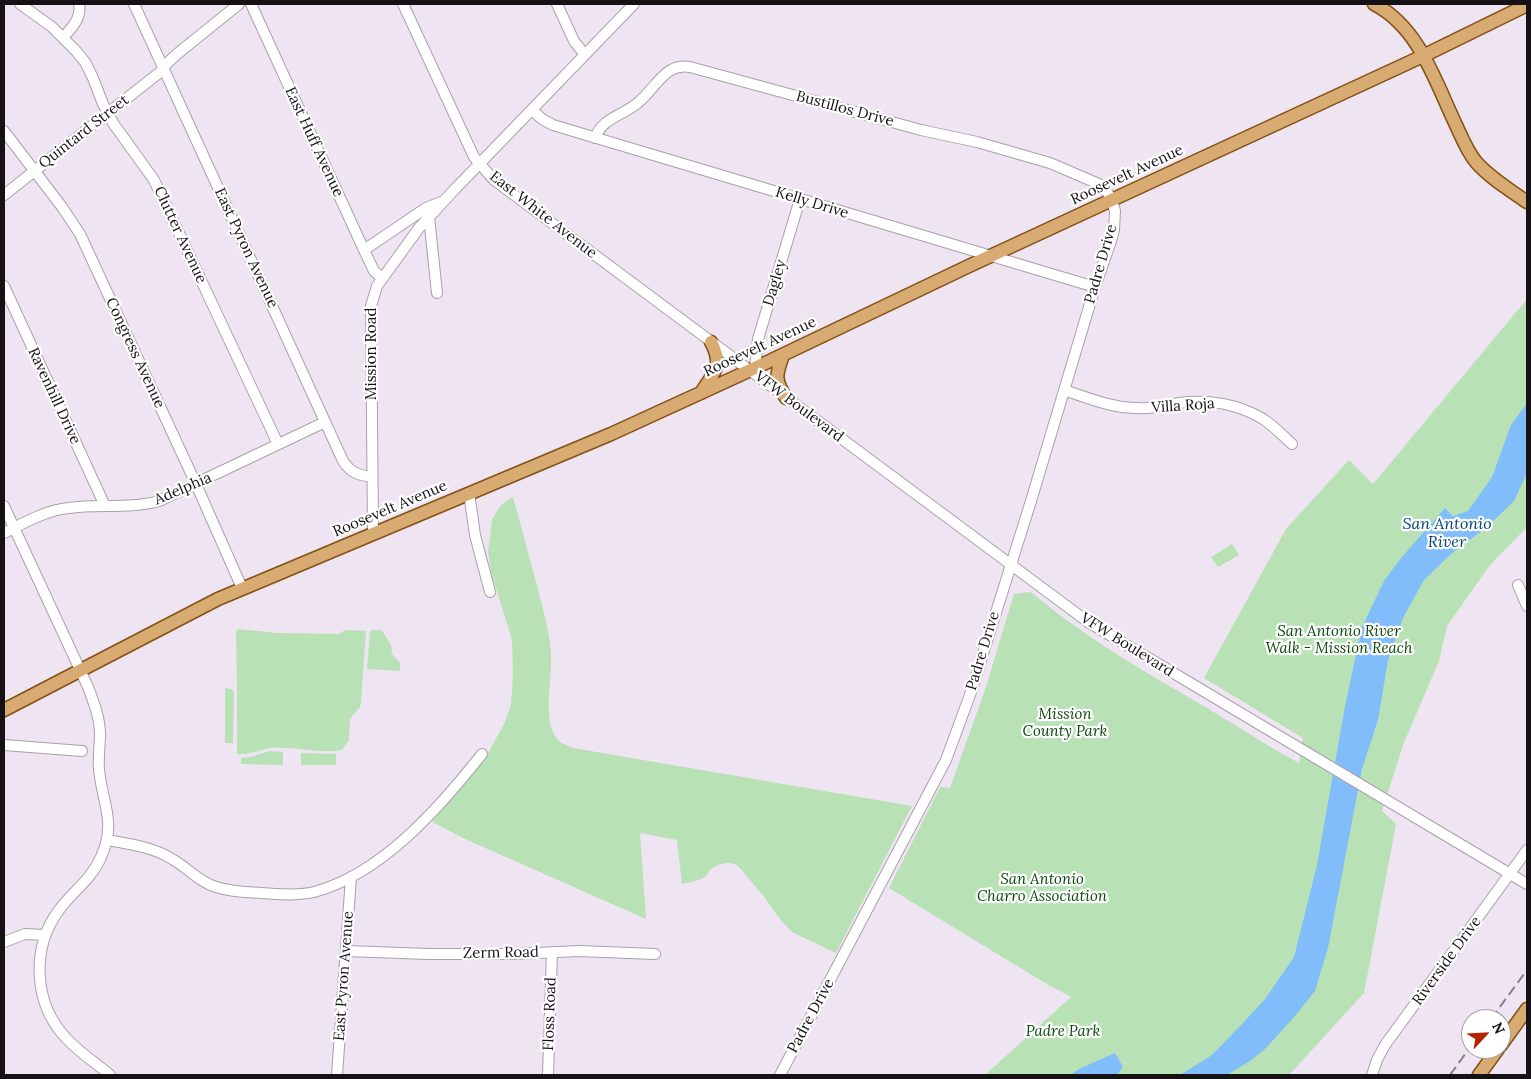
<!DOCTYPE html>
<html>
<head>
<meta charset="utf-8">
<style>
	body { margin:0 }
	#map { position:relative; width:1531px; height:1079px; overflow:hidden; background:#efe4f1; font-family:Lora,serif }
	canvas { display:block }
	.frame { position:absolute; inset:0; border:5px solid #151115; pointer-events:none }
	.north { position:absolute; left:1461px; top:1009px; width:50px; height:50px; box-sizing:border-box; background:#fff; border:1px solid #a1a0a1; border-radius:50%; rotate:65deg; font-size:14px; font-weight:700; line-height:20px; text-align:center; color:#151115 }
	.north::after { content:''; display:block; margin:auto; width:18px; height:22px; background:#b12401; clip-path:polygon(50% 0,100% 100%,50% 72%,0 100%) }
</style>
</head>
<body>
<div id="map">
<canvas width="1531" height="1079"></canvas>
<div class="frame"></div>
<div class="north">N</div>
</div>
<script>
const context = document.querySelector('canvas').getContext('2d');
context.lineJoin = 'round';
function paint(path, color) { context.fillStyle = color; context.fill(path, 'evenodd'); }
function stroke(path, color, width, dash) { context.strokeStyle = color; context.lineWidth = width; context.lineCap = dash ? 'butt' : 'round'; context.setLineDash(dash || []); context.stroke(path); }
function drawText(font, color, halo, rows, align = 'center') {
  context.font = font + ' Lora,serif'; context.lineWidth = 4.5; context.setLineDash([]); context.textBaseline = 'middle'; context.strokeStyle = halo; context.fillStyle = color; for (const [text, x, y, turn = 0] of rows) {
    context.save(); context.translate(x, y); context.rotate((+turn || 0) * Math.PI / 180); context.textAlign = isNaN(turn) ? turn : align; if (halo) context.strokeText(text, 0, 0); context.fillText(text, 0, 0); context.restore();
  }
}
const green = new Path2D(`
	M1527,299V527L1490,565L1447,626L1439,661L1403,745L1382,811L1396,824L1364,993L1289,1075H985L1071,997L1045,983L889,888L940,787L950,788L986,687L1014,594L1031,592C1085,638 1147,673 1207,708C1238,726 1268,747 1299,763L1303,738L1204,678L1286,529L1349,460L1373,484Z
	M513,497C521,525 528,553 536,582C542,606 550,631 551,656C552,681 544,709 553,732C557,742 565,745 573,748L912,806L836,953L792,932L780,919L765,898L739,867C731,860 718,863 710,870C709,872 707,875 705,877C700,881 689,882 682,884L677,840L640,833L646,919L465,839L432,822L486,757L505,722L511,705L513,676L512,640L491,572L488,552L492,520L497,511L502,504Z
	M1232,544L1239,555L1218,567L1211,557Z
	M238,629L277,633L339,634L345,630L366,631L361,702L360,707L350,719L349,740L342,750C318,754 294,746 271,748C259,750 249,755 237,754V687L236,631Z
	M372,630H380L383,632L391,645L392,654L400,663V671L367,669L370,632Z
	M225,688L231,689L234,692L233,743H225Z
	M270,751L283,752V765L241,764V758L250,757Z
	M301,753L336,754V765H301Z`);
const water = new Path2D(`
	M1527,403V473L1514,501L1488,526L1451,554L1424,580L1403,618L1388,660L1378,720L1362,769L1328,948L1315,991L1295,1016L1266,1048L1250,1061L1227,1075H1180L1212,1055L1243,1023L1265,999L1294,957L1317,865L1345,706L1362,627L1384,581L1401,558L1445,508L1453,516L1468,511L1492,477L1511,425Z
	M1115,1053L1123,1067L1117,1075H1070L1079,1069Z`);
const minor = new Path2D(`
	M20,4L52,27L76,51L85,62L93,78L103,104L113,123L154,180L278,444
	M134,4L343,461C351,473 358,475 372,477
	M251,4L364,250L374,271L382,278
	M403,4L474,157L494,180L1088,622L1527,884
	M557,4L574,41L585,55
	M63,38C72,27 82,18 79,4
	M163,67L177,54L239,4
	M532,110L542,119L553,125L1095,287
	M4,131L62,207L80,234L196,484L242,588
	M595,138C603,116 625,116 641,100C651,91 659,77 671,70C678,66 683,66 690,67L921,130L977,142L1050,163L1099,184L1107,192L1112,200L1115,211L1114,230L1111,241L1095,287L1031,501L971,692L946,760L780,1075
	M4,195L164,69
	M429,217L437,293
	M364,250L426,208L441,202
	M4,286L105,506
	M755,368L758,339L800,199
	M1064,390C1088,398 1112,408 1137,408C1154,409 1163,406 1179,403C1208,399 1238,404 1263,419C1274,426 1283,436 1292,444
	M469,493L475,535L490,592
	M4,506L88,687C94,703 100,718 100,735C100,746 98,757 99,769C102,803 117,822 101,857C92,879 72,892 59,910C31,948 33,1004 67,1039C80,1053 96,1063 110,1075
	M4,533C24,523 46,510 69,508C99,504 130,509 159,501L325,422
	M373,533L371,306L377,286L419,228L455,189L634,4
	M1518,585L1527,606
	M4,745L82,751
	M107,840C129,844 153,847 172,859C188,868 199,882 216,887C231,892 246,892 261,893C279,894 297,896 314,892C382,874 440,807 482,754
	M4,942L25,934L45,935
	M346,951L429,954H515L579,951L655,954
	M337,1075L351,877
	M548,1075L552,952
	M1372,1075L1377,1060L1385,1045L1527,850`);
const major = new Path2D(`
	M1374,4C1419,27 1435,81 1456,125C1462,138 1467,151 1476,162C1490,178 1510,190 1527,202
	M783,355C776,375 774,379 786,398
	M701,393C714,372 724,366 711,342
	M4,710L218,599L611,434L755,368L971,265L1423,56L1527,5
	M1501,1045L1527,1009
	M1479,1075L1498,1049`);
const rail = new Path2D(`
	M1491,1019L1527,970
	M1450,1075L1471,1046`);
const streetNames = [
	["Bustillos Drive",845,109,15],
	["Quintard Street",84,132,-38],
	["East Huff Avenue",314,142,65],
	["Roosevelt Avenue",1127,175,-25],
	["Kelly Drive",812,203,17],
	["East White Avenue",543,215,38],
	["Clutter Avenue",180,235,65],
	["East Pyron Avenue",246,248,65],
	["Padre Drive",1101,264,-74],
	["Dagley",775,283,-73],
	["Roosevelt Avenue",760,347,-25],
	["Congress Avenue",135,353,65],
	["Mission Road",372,354,-90],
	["Ravenhill Drive",54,396,65],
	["Villa Roja",1183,406,-4],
	["VFW Boulevard",799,407,37],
	["Adelphia",183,489,-23],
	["Roosevelt Avenue",390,509,-23],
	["VFW Boulevard",1127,645,32],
	["Padre Drive",983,651,-73],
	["Zerm Road",501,953,-1],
	["Riverside Drive",1447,961,-54],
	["East Pyron Avenue",344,976,-86],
	["Floss Road",550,1014,-88],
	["Padre Drive",811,1016,-62]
];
const parkNames = [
	["San Antonio River",1339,632],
	["Walk - Mission Reach",1339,649],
	["Mission",1065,715],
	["County Park",1065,732],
	["San Antonio",1042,880],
	["Charro Association",1042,897],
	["Padre Park",1063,1032]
];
const waterNames = [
	["San Antonio",1447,524],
	["River",1447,542]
];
paint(green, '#b8e1b5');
paint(water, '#82bdfb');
stroke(minor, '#aaa0ab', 12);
stroke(major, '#835114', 15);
stroke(minor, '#fff', 10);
stroke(major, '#d8ab72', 12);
stroke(rail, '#877f88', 2, [10, 5]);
drawText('15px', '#151115', '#fff', streetNames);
drawText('italic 15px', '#0b490b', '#fff', parkNames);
drawText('italic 16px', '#00447b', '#fff', waterNames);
</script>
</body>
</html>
